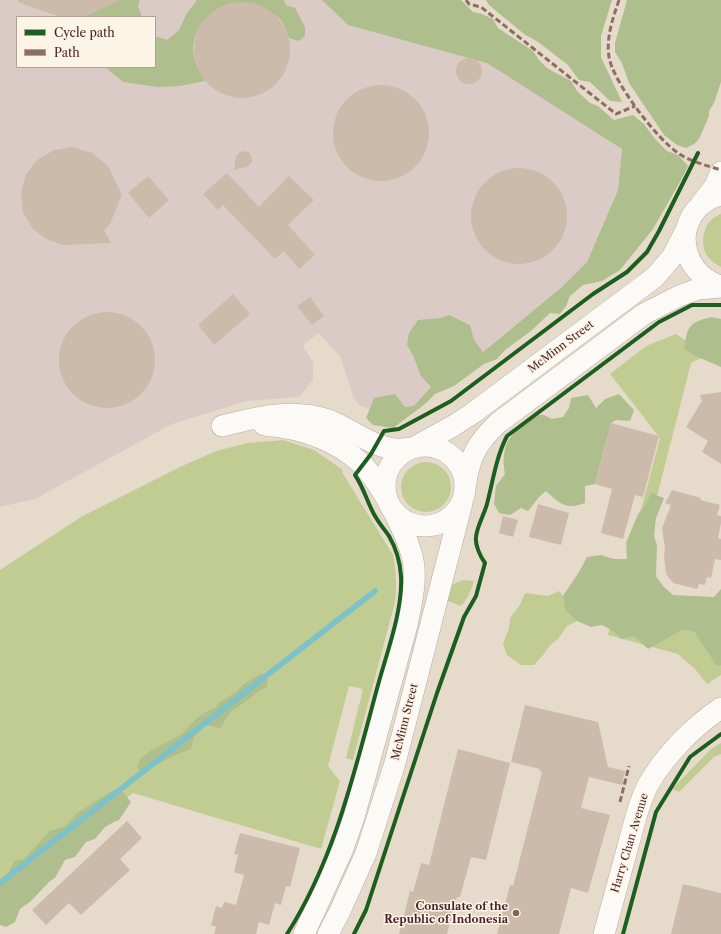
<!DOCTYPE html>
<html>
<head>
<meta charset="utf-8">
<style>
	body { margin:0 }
	#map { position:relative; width:721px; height:934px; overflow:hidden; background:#e6dbca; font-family:"Libre Caslon Text",serif }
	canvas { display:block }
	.legend { position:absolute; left:16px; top:16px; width:140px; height:52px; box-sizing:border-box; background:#fcf5e5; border:1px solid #b59f9b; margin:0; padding:5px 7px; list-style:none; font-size:12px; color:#4a1f2b }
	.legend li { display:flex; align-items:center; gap:8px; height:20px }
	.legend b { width:20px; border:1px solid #b59f9b }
</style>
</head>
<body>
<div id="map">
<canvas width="721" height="934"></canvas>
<ul class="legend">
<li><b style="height:5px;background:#1b5e20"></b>Cycle path</li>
<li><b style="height:5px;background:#8d6e63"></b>Path</li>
</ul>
</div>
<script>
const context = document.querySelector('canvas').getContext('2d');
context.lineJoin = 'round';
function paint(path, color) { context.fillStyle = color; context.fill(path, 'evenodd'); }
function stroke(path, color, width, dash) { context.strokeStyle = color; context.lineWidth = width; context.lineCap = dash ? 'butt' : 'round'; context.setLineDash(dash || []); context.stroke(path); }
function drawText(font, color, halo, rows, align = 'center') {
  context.font = font + ' "Libre Caslon Text",serif'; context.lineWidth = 3; context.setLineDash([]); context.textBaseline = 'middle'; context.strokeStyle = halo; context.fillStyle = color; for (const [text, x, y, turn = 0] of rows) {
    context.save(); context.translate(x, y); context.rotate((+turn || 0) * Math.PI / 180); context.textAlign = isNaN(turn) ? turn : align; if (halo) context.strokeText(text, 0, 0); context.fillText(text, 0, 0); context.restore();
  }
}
const industrial = new Path2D(`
	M0,0H330L485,56L622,149L618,190L587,262L563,286L398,421L359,405L353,396L340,356L318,333L303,346L313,362V380L299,397L247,401L172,424L35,499L0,507ZM17,17H155V67H17Z`);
const green = new Path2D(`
	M721,214V267C716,264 712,262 708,257C698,243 704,219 721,214Z
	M676,334L707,355L691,363L640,563L659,592L721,613V675L707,684L695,669L678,654L608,635L660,438L610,374L646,346Z
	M283,440L314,450L343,470L342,472L393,555C396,571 397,586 395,602L353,760L346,758L363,689L349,686L328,766L340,781L321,849L133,793L101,818L0,909V570L81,517L180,467L216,451L248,443Z
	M401 487a25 25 0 1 1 50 0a25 25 0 1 1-50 0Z
	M463,580L474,581C471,591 468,598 461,606L446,600L451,585Z
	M559,591L563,596L565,610L577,621L567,626L558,639L550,645L544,654L534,665H521L507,655L503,644L509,628L510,618L520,605L525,593L548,596Z
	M721,743V754L714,757L679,792L672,789L711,749Z`);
const forest = new Path2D(`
	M109,0H140L138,6L142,17H83L98,10Z
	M197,0H284L286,5L295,8L305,27V36L299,41L289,38C287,32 284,24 280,19C258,0 223,0 203,22C198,29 194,38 193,47C193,60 199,71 205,81L180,86L158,87L123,82L105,67H155V36L167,40L179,30L187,13Z
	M322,0H461L473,12L482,14L493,19L498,28L533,51L539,60L547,68L571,81L577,91L590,103L598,106L614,120L633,115L644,124L655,139L667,151L678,155L688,166L681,180L653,229L620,270L602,281L583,285L570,296L566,306L560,314L550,313L531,331L505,350L497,359L484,364L454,386L435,394L425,404L393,428L373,425L366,418L374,398L395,394L405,407L414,406L431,387L421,376L413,355L407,345L409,333L418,320L440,318L449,315L470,325L474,340L483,352L563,286L587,262L618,190L622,149L487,63L348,25Z
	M486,0H612L601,36V57L622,102L610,101L590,82L579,80L568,65L538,42L524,34L489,5Z
	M627,0H721V82L714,103L709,111V116L699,139L694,144L686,148L677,145L664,135L629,83L622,63L615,52V43Z
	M711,317L721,319V367L693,355L684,348C688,325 689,323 711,317Z
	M619,394L634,410L630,421L616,420L611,423L595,484L585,486V503C566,510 560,504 546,491L539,497L528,511L521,508L510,515L499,513L494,504L496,486L505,474C503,464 503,453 507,443C511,434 534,413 543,415C546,415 549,418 552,419L563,417L569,408L571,398L588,395L596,408L605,399Z
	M651,493L664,498L656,518L654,535L657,546L656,576L663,586L673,595L714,597L721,589V665H716L694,631L682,630L648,649L634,636L622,639L613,631L602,625L591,627L577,621L565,610L563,596L579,572L587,557L601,555L614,559H627L626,543L638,514L645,506Z
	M262,673L268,676L267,687L257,692L249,699L231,712L220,728L207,725L198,728L193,740L191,749L176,755L140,772L137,767L140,759L150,751L182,734L196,719L207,711L215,708L219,703L237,691L244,684Z
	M121,790L131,802L119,820L114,822L105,827L95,839L86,842L75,857L65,860L55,878L50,881L31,901L20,909L15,922L6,927L0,925V887L4,881L14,861L24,859L50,831L66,826L77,813L112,791Z`);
const stream = new Path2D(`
	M0,883L375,591`);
const building = new Path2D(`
	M18,0H121L83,17H60L18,2Z
	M194 50a48 48 0 1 1 96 0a48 48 0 1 1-96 0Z
	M456 71a13 13 0 1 1 26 0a13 13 0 1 1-26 0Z
	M333 133a48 48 0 1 1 96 0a48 48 0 1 1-96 0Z
	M72,147L92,153L108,166L122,195L110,224L104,230L111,243L63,245L46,239L32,228L23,212L21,193L26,174L37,160L54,150Z
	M244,151L250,153L252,159V162L247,167L234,170L236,156L240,152Z
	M471 216a48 48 0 1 1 96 0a48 48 0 1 1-96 0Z
	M227,173L259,207L289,176L314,200L288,225L315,255L299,269L284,251L275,259L223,205L218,210L203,194Z
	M148,176L169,200L149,218L128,193Z
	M233,294L250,314L214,345L198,325Z
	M310,297L324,316L312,325L297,306Z
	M59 360a48 48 0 1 1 96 0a48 48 0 1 1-96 0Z
	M721,392V464L702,452L708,441L686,427L702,401L700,395Z
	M611,423L659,436L643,497L635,495L623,539L601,533L612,489L595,484Z
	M672,490L701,498L700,500L720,505L717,515L721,516V523L718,538L721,539V560L715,559L711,578L707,577L705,585L699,584L697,589L673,583L666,574L664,557L665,549L662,528L671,505L665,503Z
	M538,504L569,513L561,545L529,537Z
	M503,516L518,520L513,537L499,533Z
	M525,705L598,722L608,767L625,771L622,785L589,777L581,808L610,815L588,893L571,888L559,934H497L510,885L513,886L542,772L539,771L540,769L511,762Z
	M458,749L510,763L486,860L471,857L460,897H457L447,934H399L410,891L413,892L421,863L429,865Z
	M127,821L142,838L120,859L130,870L81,915L69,903L46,925L32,910Z
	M240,833L300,848L290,887L286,886L281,905L275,903L269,925L259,922L256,934H214L216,927L211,925L216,906L222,908L224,902L236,905L244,875L234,872L238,855L234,854Z
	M683,884L721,893V934H671Z`);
const minor = new Path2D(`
	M721,195C711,197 702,203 695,211C674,239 689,276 721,286
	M701,204L715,186L721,172
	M264,425C300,428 335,439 362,464C372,474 380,487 387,499
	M222,426C257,417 293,408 328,420C350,428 373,448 396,449C401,450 406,448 411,448
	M385 486a40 40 0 1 1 80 0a40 40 0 1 1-80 0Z
	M415,447L453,426L473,413L655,277L672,257L687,228
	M465,488C469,458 476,444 498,423L644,314L679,296L698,289L721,287
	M304,934L342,851L354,817L407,625C411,605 417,581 413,560C409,542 401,526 393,510
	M328,934L340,911L366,853L395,763L462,503
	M604,934C612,905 620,875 628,846C634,825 638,804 648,785C664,756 694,726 721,708`);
const quiet = new Path2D(`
	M466,0L469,4L481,7L616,114L635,106
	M619,0C613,18 606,37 609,57C613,82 657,139 678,153C689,161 708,166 721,170
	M620,802L629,766`);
const cycleway = new Path2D(`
	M287,934C335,859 355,769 378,685C387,652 403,610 401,576C400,562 396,548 389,536C384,529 379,523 375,516C367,502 364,488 355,475L371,454L384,431L399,429L451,401L593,294L627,272L647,252L659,231L698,153
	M354,934L366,910L437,693L464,617L476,596L485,563C480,556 475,545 476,537C477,526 484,515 487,504C493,481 496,457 507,436L659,322L692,305H721
	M623,934L656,812L690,757L721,734`);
const markers = [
	[516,913,4,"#816163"]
];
const streetNames = [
	["McMinn Street",561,347,-37],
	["McMinn Street",405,722,-76],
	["Harry Chan Avenue",630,843,-73]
];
const poiNames = [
	["Consulate of the",508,907],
	["Republic of Indonesia",508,920]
];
paint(industrial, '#dbcbc6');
paint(green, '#c1cc93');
paint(forest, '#aebe8d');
stroke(stream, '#7bc2ca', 5.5);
paint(building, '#ccbbab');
stroke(minor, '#b7aca2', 22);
stroke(minor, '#fbfaf7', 21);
stroke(quiet, '#8d6e63', 3, [6, 3]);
stroke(cycleway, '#1b5e20', 4);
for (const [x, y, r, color] of markers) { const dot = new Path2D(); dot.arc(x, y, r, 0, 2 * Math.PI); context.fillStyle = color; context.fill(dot); stroke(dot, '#fcf5e5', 1.5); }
drawText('11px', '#4a1f2b', '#fcf5e5', streetNames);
drawText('bold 11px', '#4a1f2b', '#fcf5e5', poiNames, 'right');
</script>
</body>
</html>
